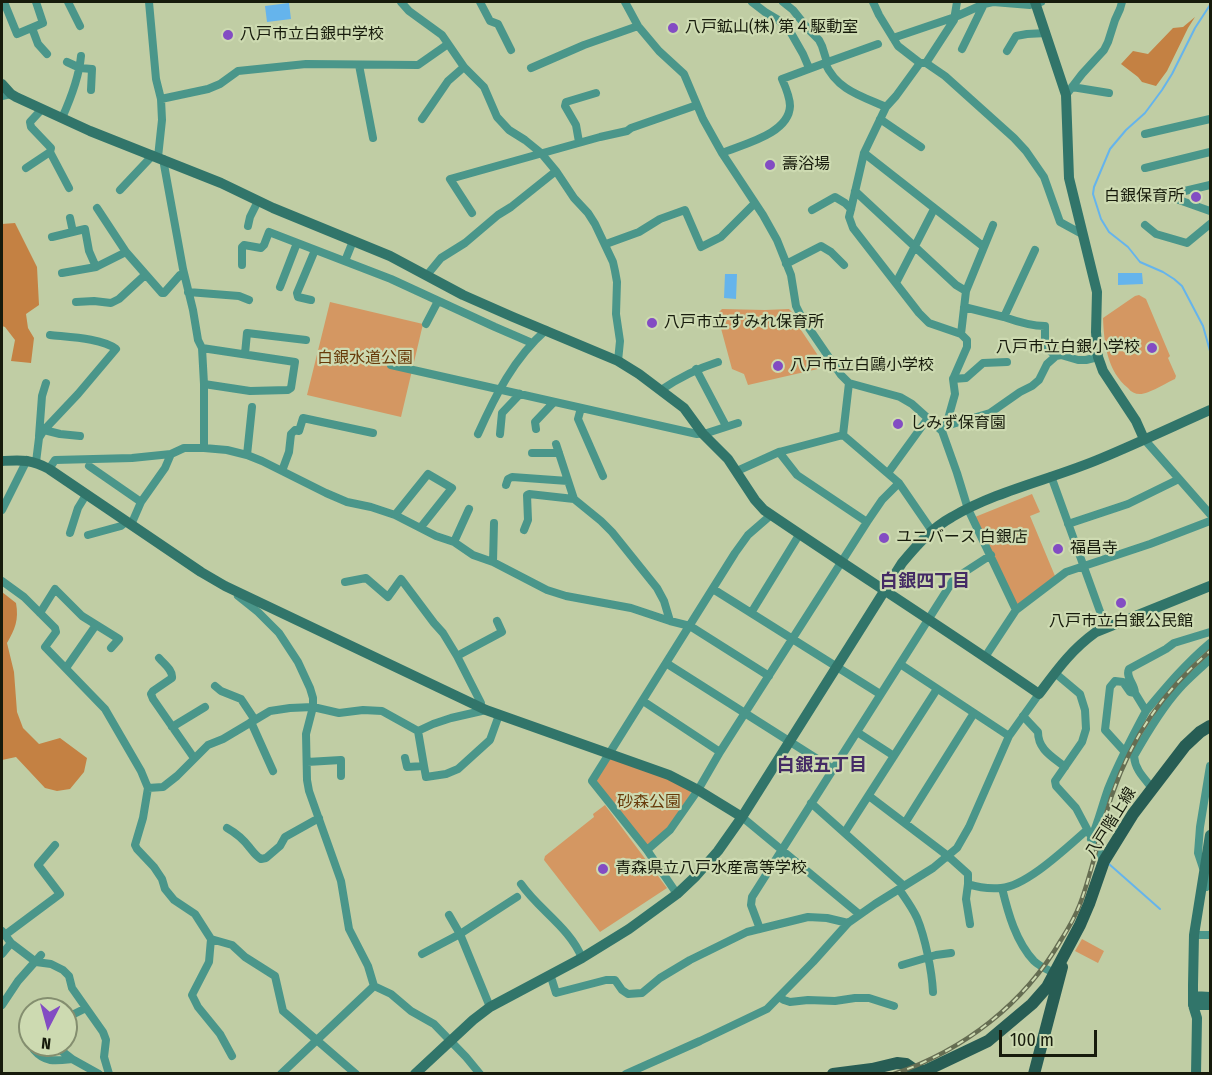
<!DOCTYPE html>
<html>
<head>
<meta charset="utf-8">
<style>
	body { margin:0 }
	#map { position:relative; width:1212px; height:1075px; overflow:hidden; background:#c0cda4; font-family:"Fira Sans Condensed",sans-serif }
	canvas { display:block }
	.frame { position:absolute; inset:0; border:3px solid #171b0c; pointer-events:none }
	.north { position:absolute; left:18px; top:997px; width:60px; height:60px; box-sizing:border-box; background:#cddab1; border:2px solid #848e6f; border-radius:50%; rotate:186deg; font-size:16px; font-weight:700; line-height:24px; text-align:center; color:#171b0c }
	.north::after { content:''; display:block; margin:auto; width:21px; height:27px; background:#834cc3; clip-path:polygon(50% 0,100% 100%,50% 72%,0 100%) }
	.scale { position:absolute; left:999px; top:1030px; width:98px; height:27px; box-sizing:border-box; border:3px solid #171b0c; border-top:0; padding-left:8px; font-size:18px; line-height:21px; white-space:nowrap; color:#171b0c; -webkit-text-stroke:4px #cddab1; paint-order:stroke }
</style>
</head>
<body>
<div id="map">
<canvas width="1212" height="1075"></canvas>
<div class="frame"></div>
<div class="north">N</div>
<div class="scale">100 m</div>
</div>
<script>
const context = document.querySelector('canvas').getContext('2d');
context.lineJoin = 'round';
function paint(path, color) { context.fillStyle = color; context.fill(path, 'evenodd'); }
function stroke(path, color, width, dash) { context.strokeStyle = color; context.lineWidth = width; context.lineCap = dash ? 'butt' : 'round'; context.setLineDash(dash || []); context.stroke(path); }
function drawText(font, color, halo, rows, align = 'center') {
  context.font = font + ' "Fira Sans Condensed","Noto Sans JP",sans-serif'; context.lineWidth = 4.5; context.setLineDash([]); context.textBaseline = 'middle'; context.strokeStyle = halo; context.fillStyle = color; for (const [text, x, y, turn = 0] of rows) {
    context.save(); context.translate(x, y); context.rotate((+turn || 0) * Math.PI / 180); context.textAlign = isNaN(turn) ? turn : align; if (halo) context.strokeText(text, 0, 0); context.fillText(text, 0, 0); context.restore();
  }
}
const green = new Path2D(`
	M1139,295L1146,299L1170,356L1168,358L1176,376L1175,379C1166,383 1149,394 1140,394C1135,394 1131,392 1128,388C1107,371 1104,343 1103,318L1135,296Z
	M330,302L423,324L401,417L307,395Z
	M722,309L765,310L789,309L792,312L799,327L823,363L822,368L748,385L744,374L732,369L719,321L718,313Z
	M1032,494L1040,512L1030,516L1055,576L1019,604H1016L975,517Z
	M608,759H612L668,779L690,791L691,793L669,828L646,846L595,780Z
	M605,805L667,888L600,932L544,860L545,856L594,817L593,814Z
	M1082,939L1104,951L1098,963L1075,951Z`);
const forest = new Path2D(`
	M1195,17L1188,28L1167,71L1156,86L1142,82L1138,77L1121,64L1133,51L1148,54L1173,28L1183,27Z
	M15,223L37,267L39,305L26,314L28,328L34,338L31,363L11,361L15,340L5,327L2,326V224Z
	M2,592L16,603C19,620 15,629 7,643L14,672L17,712L23,728L39,744L60,738L87,758L84,772L70,789L57,791L45,788L16,757L2,760Z`);
const water = new Path2D(`
	M289,3L291,19L267,22L265,6Z
	M1118,273H1142L1143,284L1118,285Z
	M725,274H737L736,299L724,298Z`);
const stream = new Path2D(`
	M1210,5L1195,28L1172,74L1162,90L1145,113L1126,130L1110,149L1094,187L1093,194L1101,219L1109,232L1128,247L1140,262L1163,272L1174,279L1182,286L1203,326L1210,351
	M1109,864L1160,909`);
const street = new Path2D(`
	M4,2L17,34L43,23L36,2
	M68,2L80,26
	M149,2L156,79L161,99L162,120L158,157
	M401,2L409,11L442,35L464,67L484,87L497,117L509,130L525,140L541,153L556,171L574,198L588,213L595,224L613,262L615,271L617,282L616,314L620,341L618,361
	M480,2L490,21L498,24L511,50
	M625,2L638,26L659,51L684,74L703,119L722,153L763,215L777,240L791,275L796,306L802,318L841,375L849,383L900,397L912,404L942,431L957,473L968,509L1016,610
	M752,2L765,12L780,21L791,33L803,54L809,68
	M783,2L793,10L809,30L819,40L822,46L827,62
	M873,2L879,15L898,46L920,63H926L945,76L1014,138L1026,151L1044,177L1060,222L1082,234
	M32,28L38,44L47,54
	M893,38L955,17L984,4L993,2L1030,5L1041,2
	M962,49L984,4
	M1007,51L1016,36L1027,34L1046,33
	M67,62L80,68L92,69L91,90
	M825,63L878,44
	M926,63L954,20L957,2
	M359,65L373,138
	M531,68L584,45L638,26
	M1072,87L1109,93
	M1066,95L1082,74L1104,50L1108,42L1115,20L1120,9L1122,2
	M2,96L11,94
	M161,99L208,89L220,84L238,71L306,64L418,65L448,44
	M886,107L896,96L920,63
	M62,118C71,98 79,78 81,56
	M422,119L448,81L464,67
	M880,119L921,147
	M1145,134L1210,119
	M579,142L576,125L565,106L566,102L596,93
	M50,152L69,188
	M722,153C743,144 789,134 790,106C790,97 786,88 782,79L825,63C837,90 861,96 886,107L864,153L851,209L849,217L853,228L919,313L929,323L961,334L967,340V347L953,379L955,394L946,426L942,431
	M864,153L984,247L966,291L961,334
	M163,159L183,269L193,310L198,340L202,348L204,384V448
	M26,168L50,152L51,148L31,127L30,122L42,109
	M1145,168L1210,152
	M1210,185L1172,194L1174,198L1179,200L1210,211
	M120,190L153,155
	M855,191L956,285L966,291
	M1129,195C1144,193 1158,196 1172,194
	M97,208L126,252L162,293H164L180,275L184,274
	M812,210L835,197L845,203L851,209
	M472,213L450,179L600,137L627,131L631,128L697,105
	M70,218L73,232
	M1145,225L1156,234L1187,243L1210,224
	M248,226L250,217L258,201
	M52,237L85,229L89,251L96,267L126,252
	M606,244L639,232L660,219L685,210L701,247L721,237L755,203
	M984,247L993,225
	M345,261L353,241
	M786,264L821,246L831,252L844,265
	M242,265V247L244,245L261,248L264,245L269,232L391,279L495,327L532,343
	M62,273L96,267
	M427,275L441,258L465,243L498,215L511,207L556,171
	M896,283L934,209
	M280,287L297,243
	M188,292L239,296L249,300
	M311,300L298,297L297,293L315,250
	M76,302L94,301L111,303L119,299L145,275
	M964,307L1004,317L1035,250
	M1004,317C1018,322 1031,326 1045,326V347L1056,356
	M426,324L438,301
	M202,348L295,362L291,388L288,390L250,391L204,384
	M245,354L247,333L306,340
	M391,365L697,434L707,433L738,423
	M696,369L726,426
	M953,379L966,378L983,363L1007,362
	M661,390C680,377 696,369 718,362
	M581,408L578,419L603,476
	M946,426L990,413L1020,392L1032,386L1039,380L1047,364L1056,356L1061,355L1078,360H1086L1098,357
	M536,429L535,422L554,402
	M44,430L60,434L80,436
	M478,434C495,396 514,358 546,330
	M500,434L502,413L520,394
	M843,435L899,483L932,531
	M39,436L42,396L46,383
	M1144,439L1210,514
	M556,444L574,499L601,521L612,532L657,588L664,601L670,621
	M779,452L797,475L867,522
	M532,453H559
	M247,455L252,407
	M36,462L39,438L44,430L78,394L116,349C102,338 67,337 50,335
	M89,466L141,502
	M49,469L55,460L132,458L171,454
	M282,471L289,452L291,434L295,430L299,431L303,418L373,433
	M737,471L779,452L843,435L849,383
	M888,473L928,418
	M1051,476L1106,628
	M506,485L508,479L512,477L568,481
	M2,510L27,460
	M395,515L428,474L452,488L421,527
	M1068,524L1128,504L1179,479
	M131,525L141,502L165,468L171,454L184,448H204L227,450L247,455L262,461L326,493L347,502L371,507L395,515L436,536L454,542L473,555L493,562L547,590L566,596L631,608L670,621L690,626L769,676
	M524,530L528,520L527,495L529,494L574,499
	M70,533L78,508L86,495
	M88,535L121,526L126,522
	M454,542L469,509
	M493,562L494,523
	M2,581L24,597L55,628L56,632L45,647L105,709L141,771L148,788L143,818L135,845L137,849L154,867L162,879L165,889L174,900L195,914L211,939L232,945L245,957L275,976L283,1011L356,1074
	M345,582L366,578L388,597L401,579L434,623L443,633L457,656L481,703L480,707
	M713,589L880,694
	M238,596L258,612L279,633L298,662L310,688L313,698V707L306,734L307,780L309,791L341,881L349,929L368,966L374,986L391,994L411,1011L434,1024L466,1057L480,1074
	M40,613L55,589L82,616L119,639L111,648
	M751,613L799,535
	M457,656L502,632L497,621
	M985,657L1016,610L1066,572L1150,544L1210,521
	M159,658C164,664 173,670 172,678L153,691L151,694L153,699L194,758
	M666,663L735,553L748,535L771,515
	M900,664L1009,736
	M66,668L96,625
	M1055,673L1080,694L1085,710L1086,729L1082,742L1055,781L1056,786L1076,808L1104,861
	M215,686L221,691L241,699L255,720
	M1135,693L1146,711C1166,687 1186,663 1210,643
	M643,701L720,752
	M1023,716L1038,732C1038,750 1053,757 1065,767
	M251,722L273,771
	M172,727L205,707
	M418,731L424,766
	M857,732L894,756
	M1134,756C1147,733 1161,709 1179,689C1189,678 1200,669 1210,659
	M405,758L407,767L424,766L426,777L446,774L458,769L490,740L499,715
	M307,762L341,760V776
	M148,788L163,787L177,776L208,745L223,739L270,711L290,708L313,707L339,713L363,710L382,711L418,731L433,724L451,718L486,710
	M1153,789C1144,778 1135,770 1134,756L1124,751L1105,730L1110,687L1115,681L1123,682L1130,692L1135,693C1135,684 1125,677 1129,669L1166,649L1174,643L1210,632
	M869,796L948,856L968,874V884C977,887 990,889 1001,888C1027,886 1067,847 1087,830
	M811,803L904,886
	M742,817L859,914
	M905,823L974,713
	M227,828C236,833 244,840 250,848C254,853 256,856 261,859L266,858L280,846L285,837L319,818
	M845,832L937,689
	M1091,839C1098,823 1102,806 1108,789C1119,762 1132,737 1146,711
	M647,850L670,830L698,790L720,752L867,522L882,500L899,483
	M1203,868L1198,853L1200,827L1210,766
	M521,884C539,910 570,928 582,958
	M968,884L966,899L970,924
	M1206,887L1210,870
	M1002,888C1008,913 1016,942 1034,961C1039,966 1048,970 1054,973
	M899,889C905,898 912,907 917,918C925,937 932,971 933,992
	M677,894L647,850L592,781L666,663L833,769
	M449,915L460,934L490,1007
	M760,929L751,905L752,897L954,579L991,555
	M2,931L11,943L36,962L51,964L63,970L69,976L72,988L103,1032L106,1040L104,1057L109,1074
	M5,935L60,894L38,865L55,845
	M1194,935H1210
	M211,939L209,962L192,995L198,1007L220,1034L232,1056
	M2,954L11,943
	M422,954L460,934L517,897
	M902,965L936,955L951,953
	M552,980L556,993L606,980H615L622,990L628,994L642,993L660,978L690,960L747,932L808,917L827,918L848,923
	M779,997L784,1000L790,1002L808,1000L835,1001L855,998H869L894,1006
	M2,1005L18,981L41,955
	M66,1018L86,1008
	M23,1023L30,1027
	M54,1045L72,1059L99,1074
	M34,1050C45,1063 56,1061 72,1059
	M281,1074L374,986
	M626,1074L700,1041L767,1009L813,962L848,923L875,904L933,868L957,848L969,827L1009,736L1039,694`);
const secondary = new Path2D(`
	M1035,2L1066,95L1069,178L1097,292L1096,332L1098,357L1103,371L1136,421L1144,439
	M2,84L11,94L16,97L90,131L221,183L273,208L390,256L463,295L513,317L618,361L639,374L684,408L703,434L728,459L755,500L764,510C855,572 948,631 1039,694C1057,670 1071,650 1096,632L1210,586
	M2,461C21,460 31,459 49,469L201,572L225,586L486,710L669,775L698,790L742,817
	M1193,996L1210,997
	M1193,1005H1210
	M415,1074L473,1020L490,1007L582,958L629,929L677,894L696,876L718,851L742,817L902,563C917,545 932,528 952,517C998,490 1053,479 1102,458C1138,443 1174,426 1210,410
	M1196,1074L1197,1018L1193,1005V985L1194,935L1210,835`);
const primary = new Path2D(`
	M833,1074L872,1069L897,1063L906,1064L916,1071H925L988,1041L1032,1004L1047,987L1080,925L1089,904L1104,861L1133,814L1185,746L1200,732L1210,726
	M1034,1074L1062,967`);
const rail = new Path2D(`
	M894,1074C964,1050 1024,1004 1061,940C1068,929 1075,917 1080,904C1093,869 1100,831 1112,795C1133,735 1162,693 1210,651`);
const markers = [
	[673,28,6,"#834cc3"],
	[228,35,6,"#834cc3"],
	[770,165,6,"#834cc3"],
	[1196,197,6,"#834cc3"],
	[652,323,6,"#834cc3"],
	[1152,348,6,"#834cc3"],
	[778,366,6,"#834cc3"],
	[898,424,6,"#834cc3"],
	[884,538,6,"#834cc3"],
	[1058,549,6,"#834cc3"],
	[1121,603,6,"#834cc3"],
	[603,869,6,"#834cc3"]
];
const poiNames = [
	["八戸鉱山(株) 第４駆動室",685,28],
	["八戸市立白銀中学校",240,35],
	["壽浴場",782,165],
	["白銀保育所",1184,197,"right"],
	["八戸市立すみれ保育所",664,323],
	["八戸市立白銀小学校",1140,348,"right"],
	["八戸市立白鷗小学校",790,366],
	["しみず保育園",910,424],
	["ユニバース 白銀店",896,538],
	["福昌寺",1070,549],
	["八戸市立白銀公民館",1121,622,"center"],
	["青森県立八戸水産高等学校",615,869]
];
const parkNames = [
	["白銀水道公園",365,359],
	["砂森公園",649,803]
];
const streetNames = [
	["八戸階上線",1111,823,-58]
];
const neighbourhoodNames = [
	["白銀四丁目",925,582],
	["白銀五丁目",822,766]
];
paint(green, '#d49762');
paint(forest, '#c48143');
paint(water, '#65b4ec');
stroke(stream, '#65b4ec', 2);
stroke(street, '#4a968a', 8);
stroke(secondary, '#31756a', 10);
stroke(primary, '#275d54', 12);
stroke(rail, '#656d52', 4.5);
stroke(rail, '#cddab1', 2, [7]);
for (const [x, y, r, color] of markers) { const dot = new Path2D(); dot.arc(x, y, r, 0, 2 * Math.PI); context.fillStyle = color; context.fill(dot); stroke(dot, '#cddab1', 2); }
drawText('16px', '#171b0c', '#cddab1', poiNames, 'left');
drawText('16px', '#683b0a', '#cddab1', parkNames);
drawText('16px', '#171b0c', '#cddab1', streetNames);
drawText('bold 18px', '#442a65', '#cddab1', neighbourhoodNames);
</script>
</body>
</html>
